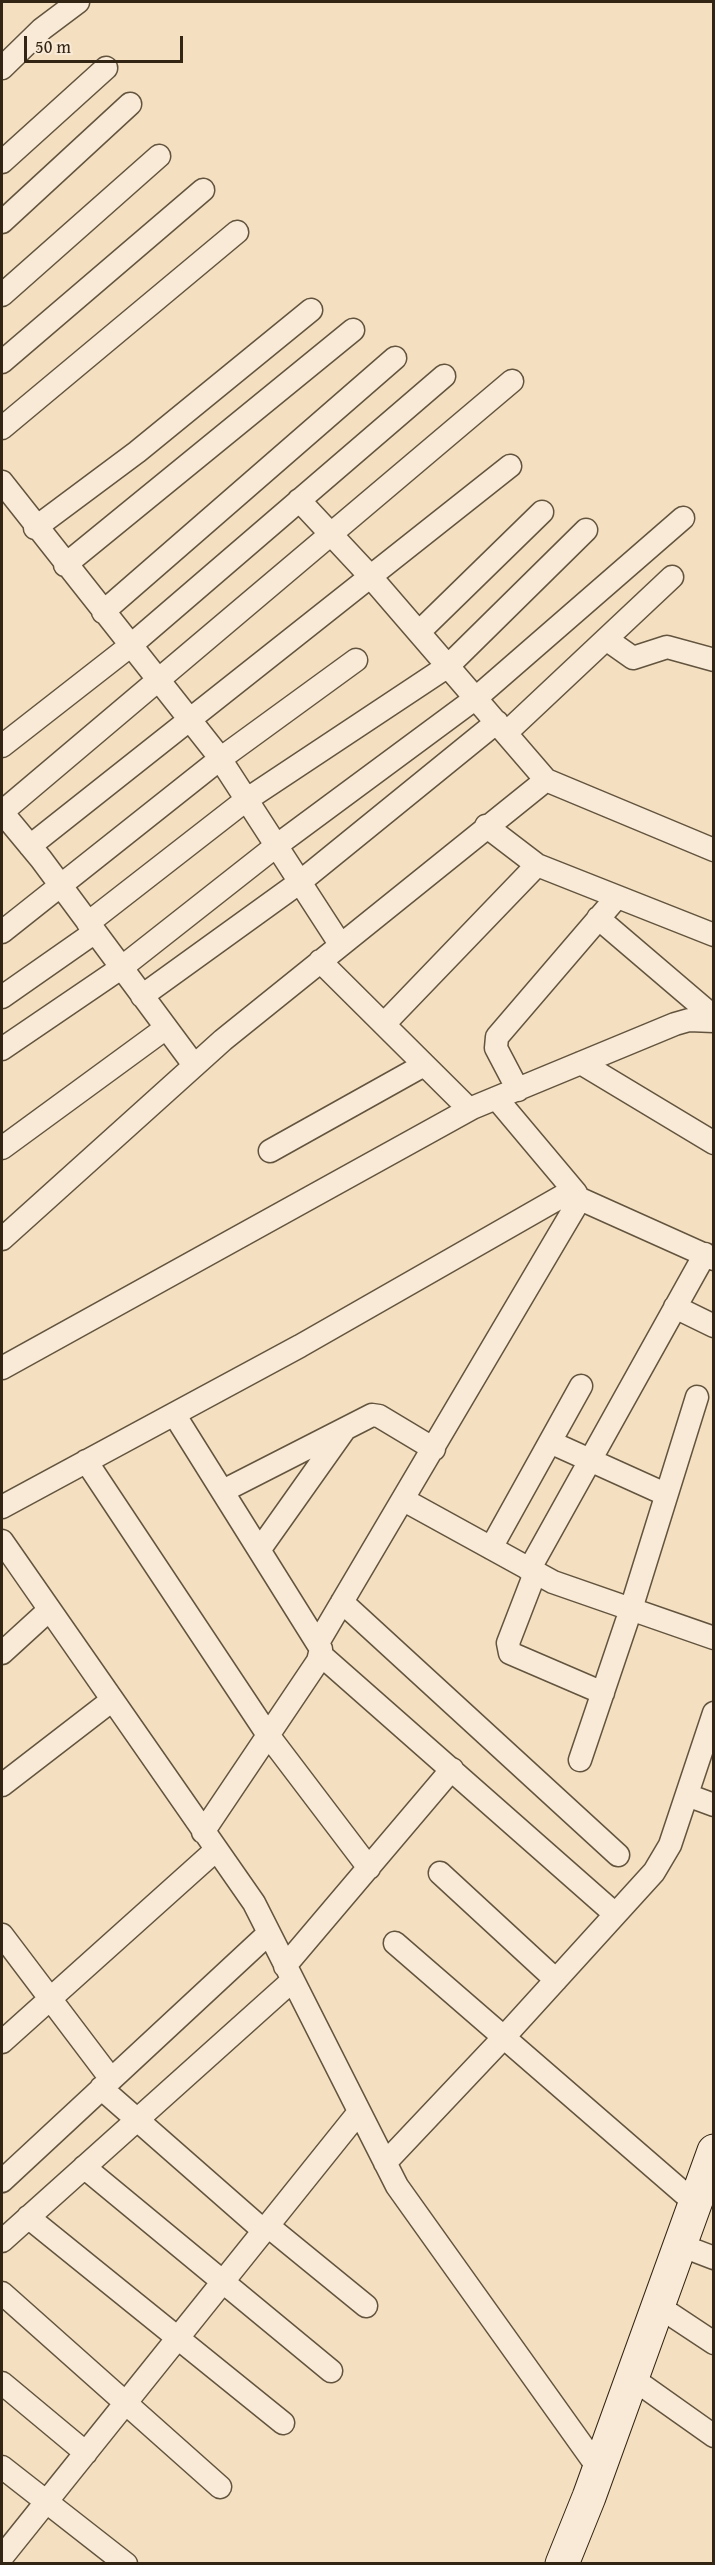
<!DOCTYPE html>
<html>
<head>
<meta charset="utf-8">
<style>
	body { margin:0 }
	#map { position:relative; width:715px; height:2565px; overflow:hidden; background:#f4dfc0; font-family:"Gentium Book Plus",serif }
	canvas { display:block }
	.frame { position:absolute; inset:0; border:3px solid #322513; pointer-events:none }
	.scale { position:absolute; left:24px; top:36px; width:159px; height:27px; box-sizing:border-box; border:3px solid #322513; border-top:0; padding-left:8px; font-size:18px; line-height:21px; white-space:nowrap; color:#322513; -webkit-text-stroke:4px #f8ead6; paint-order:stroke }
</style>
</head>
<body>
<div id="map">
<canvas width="715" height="2565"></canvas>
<div class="frame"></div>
<div class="scale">50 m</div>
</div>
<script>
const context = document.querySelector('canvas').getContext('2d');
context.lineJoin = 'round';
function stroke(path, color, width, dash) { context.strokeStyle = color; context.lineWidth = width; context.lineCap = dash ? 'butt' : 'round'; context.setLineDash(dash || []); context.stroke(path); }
const minor = new Path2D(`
	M2,68L42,29L78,2
	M2,162L106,68
	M2,222L130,104
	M2,295L159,156
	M2,362L203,190
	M2,428L237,232
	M2,482L217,754L340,944
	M299,500L370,576L546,780
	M35,528L137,452L311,310
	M65,565L353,330
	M103,612L395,358
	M419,632L542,512
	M606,639L633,658L667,647L714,660
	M506,733L672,577
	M2,746L130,646L444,376
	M2,812L512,381
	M2,812L41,859L194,1065
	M486,826L537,865L714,935
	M30,846L510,466
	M598,918L714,1017
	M88,923L246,800L448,666L586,530
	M2,932L220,759L356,660
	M320,961L466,1106L472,1108L675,1024L689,1020L714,1021
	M142,996L300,882L497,722
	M2,997L95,932
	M384,1024L537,865
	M2,1049L121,968L276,846L476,698L683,518
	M581,1063L714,1143
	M518,1090L496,1048L497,1037L617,897
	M2,1148L166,1028
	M270,1151L424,1065
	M578,1198L714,1259
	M2,1239L223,1040L546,780L714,850
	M675,1307L714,1326
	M2,1368L472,1108
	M174,1414L321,1649L318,1661L203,1832
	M550,1442L665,1494
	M86,1461L268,1735L369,1868
	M223,1491L372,1415L379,1416L434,1449
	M404,1500L553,1582L714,1638
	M2,1507L300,1346L573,1190
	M2,1541L254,1903L397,2186L599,2469
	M491,1548L581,1386
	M260,1549L345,1429
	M529,1570L705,1254
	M535,1573L508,1643L510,1653L603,1693
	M342,1602L618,1855
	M319,1641L577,1204L576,1193L497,1099
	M2,1653L48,1611
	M321,1655L615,1914
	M580,1760L631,1609L697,1397
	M2,1785L111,1701
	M687,1795L714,1805
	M440,1873L556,1980
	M2,1935L111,2079
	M395,1943L695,2203
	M285,1966L452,1769
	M2,2042L216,1850
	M101,2088L264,2231
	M385,2163L505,2036L654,1872L670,1845L714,1713
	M84,2167L331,2371
	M2,2181L269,1933
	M28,2217L283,2423
	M268,2226L366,2306
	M2,2241L293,1980
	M680,2245L714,2258
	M2,2293L220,2487
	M658,2306L714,2343
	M632,2378L714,2436
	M2,2383L86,2453
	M2,2467L126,2564
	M2,2557L359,2112`);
const secondary = new Path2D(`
	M562,2564L589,2497L714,2151`);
stroke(minor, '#62543e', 25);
stroke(secondary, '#322513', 35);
stroke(minor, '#f8ead6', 22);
stroke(secondary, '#f8ead6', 33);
</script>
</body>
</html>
